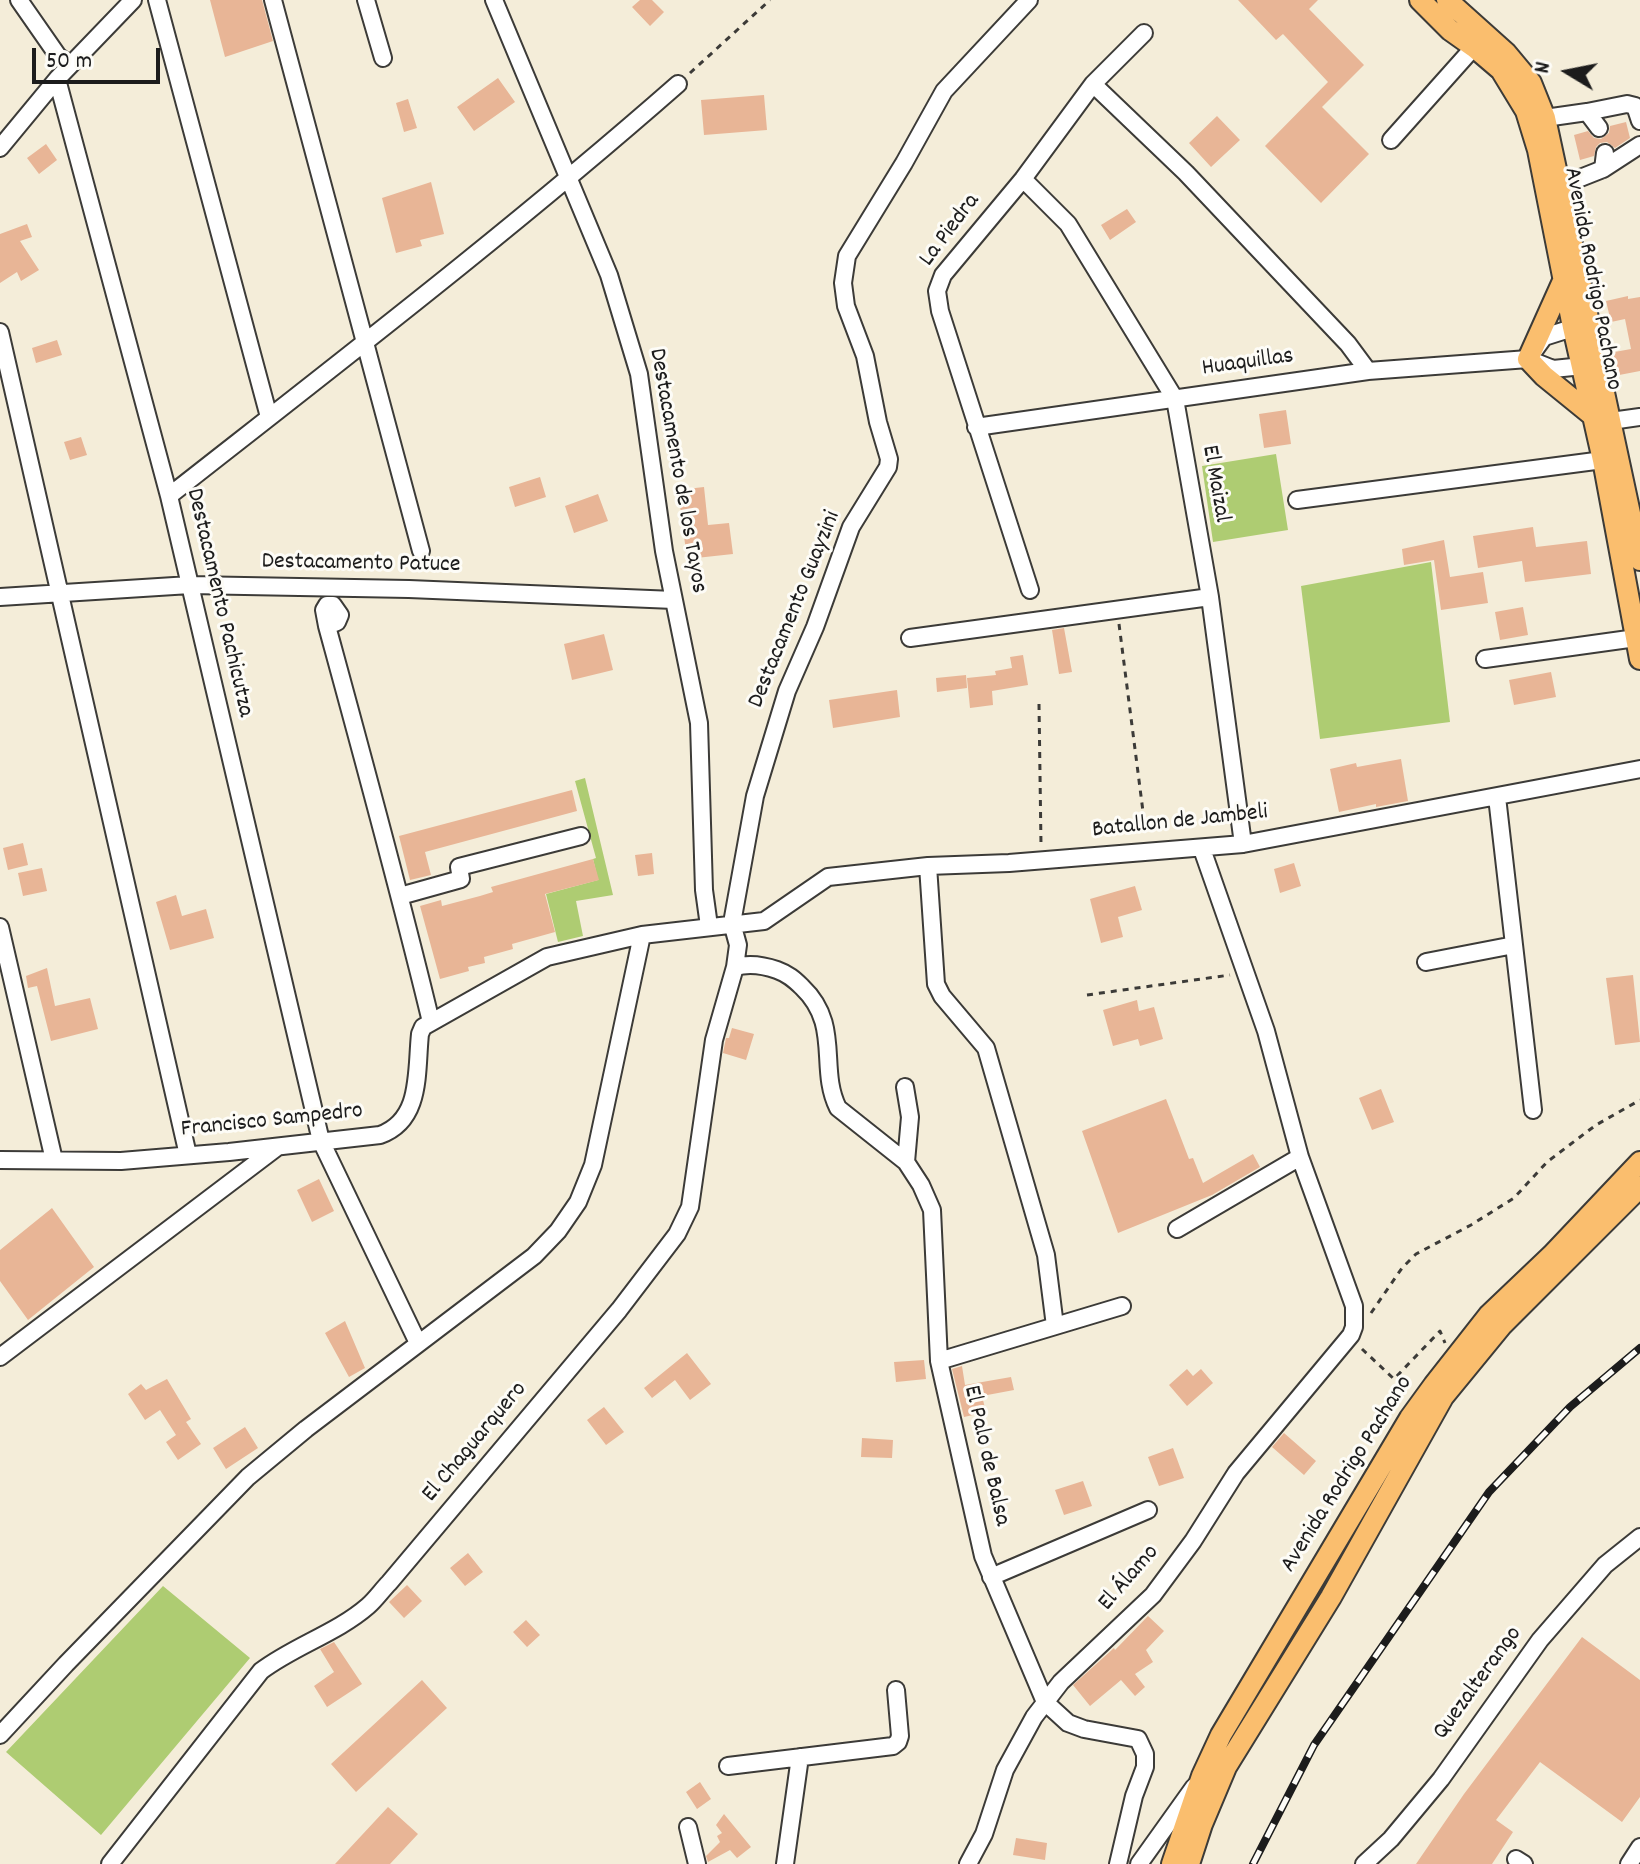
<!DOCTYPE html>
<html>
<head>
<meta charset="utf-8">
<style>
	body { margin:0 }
	#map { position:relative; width:1640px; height:1864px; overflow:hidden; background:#f4edd9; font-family:Dekko,sans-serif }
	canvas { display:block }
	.north { position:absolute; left:1528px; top:32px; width:80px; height:80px; -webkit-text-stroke:6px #fdfcf7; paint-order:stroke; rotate:280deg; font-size:22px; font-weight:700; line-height:32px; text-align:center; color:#1c1c1c }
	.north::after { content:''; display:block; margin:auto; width:28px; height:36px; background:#1c1c1c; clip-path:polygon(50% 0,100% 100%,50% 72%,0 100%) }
	.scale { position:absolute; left:32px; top:48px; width:128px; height:36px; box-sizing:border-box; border:4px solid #1c1c1c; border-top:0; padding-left:10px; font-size:24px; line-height:28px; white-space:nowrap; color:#1c1c1c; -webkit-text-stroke:6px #fdfcf7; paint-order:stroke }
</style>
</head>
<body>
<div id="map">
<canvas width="1640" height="1864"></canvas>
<div class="north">N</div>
<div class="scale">50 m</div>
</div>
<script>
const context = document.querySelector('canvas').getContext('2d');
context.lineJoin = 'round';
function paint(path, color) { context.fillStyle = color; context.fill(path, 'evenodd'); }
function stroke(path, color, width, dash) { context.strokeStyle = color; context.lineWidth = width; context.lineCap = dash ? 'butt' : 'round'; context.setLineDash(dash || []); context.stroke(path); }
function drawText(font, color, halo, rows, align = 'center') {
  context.font = font + ' Dekko,sans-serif'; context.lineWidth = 6; context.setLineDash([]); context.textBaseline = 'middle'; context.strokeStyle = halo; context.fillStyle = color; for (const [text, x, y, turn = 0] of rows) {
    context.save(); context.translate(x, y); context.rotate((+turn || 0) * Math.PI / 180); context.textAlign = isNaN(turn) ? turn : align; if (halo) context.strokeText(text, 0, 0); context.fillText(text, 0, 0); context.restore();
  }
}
const green = new Path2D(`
	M1276,454L1288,530L1213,542L1202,466Z
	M1431,562L1450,722L1320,739L1301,586Z
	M585,778L613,895L576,901L583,936L558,942L546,894L598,880L593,859L596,858L575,781Z
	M163,1586L250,1658L101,1835L6,1752Z`);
const building = new Path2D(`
	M210,0H262L273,41L225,57Z
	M640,0H652L664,12L650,26L632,7Z
	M1238,0H1318L1309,9L1364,65L1322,107L1369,154L1321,203L1265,146L1328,82L1283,34L1276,40Z
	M498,78L515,102L474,131L457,107Z
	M764,95L767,130L704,135L701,100Z
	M408,99L417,128L404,132L396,103Z
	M1217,116L1240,140L1211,167L1189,143Z
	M1626,122L1630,138L1615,148L1607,142L1600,143L1596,147L1594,156L1580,160L1574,135L1588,131L1594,138L1601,139L1609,133L1610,126Z
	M46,144L57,160L39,174L27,158Z
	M431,182L444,234L420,240L422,246L396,253L382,198Z
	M1127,209L1136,222L1110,240L1101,225Z
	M27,224L32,237L20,241L39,270L21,281L17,272L0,283V234Z
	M1628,296V299L1640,297V371L1614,376L1609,353L1631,349L1625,319L1611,322L1606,301Z
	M57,340L62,355L36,363L32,348Z
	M1286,410L1291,444L1264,448L1259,414Z
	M81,437L87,455L70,460L64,442Z
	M540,477L546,497L515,507L509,487Z
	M704,487L708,525L729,523L733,554L687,559L678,490Z
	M598,494L608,521L574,533L565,506Z
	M1533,527L1536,547L1587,541L1591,574L1525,582L1522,561L1478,568L1473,536Z
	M1444,540L1450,577L1483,572L1488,603L1441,610L1434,560L1404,565L1402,549Z
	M1523,607L1528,635L1500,640L1495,612Z
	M1064,628L1072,672L1059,674L1052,630Z
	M604,634L613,670L572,680L564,644Z
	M1023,655L1028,685L992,691L993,705L970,708L967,678L996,675L995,671L1012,668L1010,657Z
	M1551,672L1556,697L1514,705L1509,680Z
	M966,675L967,688L937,692L936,678Z
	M897,690L900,717L833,728L829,700Z
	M1401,759L1408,801L1376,807V804L1339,812L1330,769L1356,763L1357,767Z
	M572,790L577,811L425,852L431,875L410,880L399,836Z
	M23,843L28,865L8,870L3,848Z
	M652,853L654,874L638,876L635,855Z
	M593,859L599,880L545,894L555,932L512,944L513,949L484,957L485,963L468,967L469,971L440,979L420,906L441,900L442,906L480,896L493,892L491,887Z
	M1294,863L1301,886L1280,893L1274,869Z
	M42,868L47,891L23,896L18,873Z
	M1135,886L1142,910L1118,917L1123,937L1101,943L1090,899Z
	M176,895L182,916L206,909L214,938L170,950L156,902Z
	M47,968L55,1006L90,998L98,1029L51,1041L37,986L28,988L26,976Z
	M1633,975L1640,1042L1615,1045L1606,978Z
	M1137,1000L1139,1011L1154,1007L1163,1039L1140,1046L1138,1039L1113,1046L1103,1010Z
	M732,1028L754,1034L746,1060L723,1053L726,1038H729Z
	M1381,1089L1394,1122L1372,1130L1359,1098Z
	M1166,1099L1189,1159L1193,1158L1203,1183L1253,1154L1260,1167L1212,1195L1118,1233L1082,1131Z
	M319,1179L334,1211L312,1222L297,1190Z
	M52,1208L94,1267L28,1320L0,1281V1250Z
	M345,1321L365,1368L349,1377L325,1333Z
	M687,1353L711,1384L690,1400L675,1380L652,1398L644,1388Z
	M924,1360L926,1379L896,1382L894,1362Z
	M962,1366L965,1385L1011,1377L1014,1390L982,1396L986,1412L964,1417L952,1369Z
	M1187,1369L1193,1376L1201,1369L1213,1383L1187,1406L1169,1385Z
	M167,1379L191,1419L186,1422L201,1444L178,1460L166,1442L176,1435L160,1410L145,1420L128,1394L141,1384L146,1390Z
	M604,1407L624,1432L606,1445L587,1420Z
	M245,1427L258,1448L226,1469L213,1448Z
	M1284,1433L1316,1461L1304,1475L1272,1447Z
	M862,1438L893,1440L892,1458L861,1457Z
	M1173,1448L1184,1478L1159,1486L1148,1457Z
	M1083,1481L1092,1506L1064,1515L1055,1490Z
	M468,1553L483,1572L465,1586L450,1568Z
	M407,1585L422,1601L404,1618L389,1602Z
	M1148,1616L1164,1631L1146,1650L1153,1662L1135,1674L1145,1687L1135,1696L1121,1680L1090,1706L1073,1685L1114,1648L1115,1650Z
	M526,1620L540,1635L527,1647L513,1632Z
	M1582,1637L1640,1680V1797L1622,1822L1540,1762L1496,1820L1513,1832L1492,1864H1416L1464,1794Z
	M334,1642L362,1684L327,1707L314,1686L334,1672L320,1649Z
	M422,1680L447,1708L356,1792L331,1764Z
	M700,1782L711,1799L697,1809L686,1792Z
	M388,1807L418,1834L390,1864H335Z
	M724,1814L751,1847L737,1858L730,1850L708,1862L706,1856L720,1842L717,1836L722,1833L716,1825Z
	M1016,1838L1047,1843L1045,1860L1013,1855Z`);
const path = new Path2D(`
	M690,73L770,0
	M1119,624L1146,835
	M1039,704L1041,845
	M1087,995L1230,975
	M1371,1313L1402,1268L1416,1254L1471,1225L1514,1198L1547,1162L1596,1125L1640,1100
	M1362,1349L1394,1379L1440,1331L1445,1343`);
const minor = new Path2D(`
	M19,0L58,56L70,65
	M157,0L269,417
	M273,0L421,551
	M366,0L383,58
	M494,0L609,275L639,374L664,551L699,723L704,890L709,926
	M57,79L169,496L321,1141L418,1343
	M1093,84L1186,173L1348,344L1368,371
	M1587,112L1627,104L1635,106L1640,121
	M1545,118L1587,112L1599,128
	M1391,140L1474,47
	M0,148L57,79L133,0
	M1603,169L1640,145
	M1023,179L1068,224L1175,399L1210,597L1243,844
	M1560,186L1603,169L1605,153
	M1585,324L1544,337L1528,359L1553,369L1593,365
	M0,332L188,1155
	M1611,421L1640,417
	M976,427L1368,371L1528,359
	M169,496C341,361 514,228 678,84
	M1297,500L1603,460
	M1030,590L940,311L937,291L943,275L1023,179L1093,84L1144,33
	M0,597L190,585L409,589L674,600
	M327,626L337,622L340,615L333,605H327L324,610L327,626C363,758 399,889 431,1022
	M910,638L1210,597
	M1485,659L1636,638
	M1497,797L1533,1110
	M928,866L936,984L942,996L986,1048L1046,1255L1055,1326
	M400,896L461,879L459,867L581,836
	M0,927L54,1160
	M1426,962L1514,945
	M735,967C749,963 763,965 777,970C788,974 794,979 802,987C842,1025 818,1068 838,1108L906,1162L921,1185L932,1210L939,1361L983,1556L1045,1702L1068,1723L1084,1729L1138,1739L1145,1754V1767L1134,1796L1118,1864
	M905,1087L910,1117L906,1162
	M0,1160L121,1161L229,1152L380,1135C422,1120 416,1072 420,1034L423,1027L547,957L642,935L764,921L828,877L928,866L1009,863L1243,844L1640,769
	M1177,1229L1300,1157
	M0,1357L276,1148
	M939,1361L1122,1306
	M991,1577L1148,1510
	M0,1735L66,1664L248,1477L306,1429L534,1256L558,1231L578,1202L593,1165L642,935
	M728,1766L893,1746L898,1742L900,1736L896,1690
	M688,1827L697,1864
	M1516,1859L1524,1864
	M110,1864L261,1671C294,1646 337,1633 368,1606C376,1599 382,1590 389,1583L619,1310L677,1234L690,1207L714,1040L735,967L738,945L732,923L755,796L787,691L815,627L851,527L888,467L889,459L878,422L865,356L846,306L843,283L847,256L904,163L944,91L1029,0
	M785,1864L800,1757
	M968,1864L984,1834L1005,1770L1034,1717L1061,1682L1153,1595L1193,1541L1236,1473L1351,1335L1354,1327V1306L1300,1157L1266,1031L1202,849
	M1139,1864L1194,1787
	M1364,1864L1391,1839L1441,1779L1540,1640L1605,1565L1640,1537
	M1629,1864L1640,1847`);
const major = new Path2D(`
	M1420,0L1450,30L1474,47L1501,70L1526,111L1538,150L1573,327L1603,460L1640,659
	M1447,0L1506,53L1531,83L1545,118L1640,560
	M1563,281L1528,359L1544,376L1592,415
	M1172,1864L1202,1776L1221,1735L1410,1418L1434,1385L1489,1315L1552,1255L1640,1162
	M1189,1864L1202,1824L1226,1767L1331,1597L1443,1397L1502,1325L1640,1187`);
const rail = new Path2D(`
	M1253,1864L1314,1745L1489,1492L1570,1407L1640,1348`);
const streetNames = [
	["La Piedra",951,231,-53],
	["Avenida Rodrigo Pachano",1591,279,79],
	["Huaquillas",1248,364,-8],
	["Destacamento de los Tayos",676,471,80],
	["El Maizal",1214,484,80],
	["Destacamento Patuce",361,565,1],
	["Destacamento Pachicutza",218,603,77],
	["Destacamento Guayzini",796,610,-68],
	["Batallon de Jambeli",1180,823,-6],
	["Francisco Sampedro",272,1122,-6],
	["El Chaguarquero",476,1443,-50],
	["El Palo de Balsa",985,1456,77],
	["Avenida Rodrigo Pachano",1348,1475,-58],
	["El Álamo",1130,1579,-49],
	["Quezalterango",1479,1684,-54]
];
paint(green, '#aecc72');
paint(building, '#e8b596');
stroke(minor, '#3c3b38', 20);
stroke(major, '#3c3b38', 24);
stroke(path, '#3c3b38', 3, [6, 6]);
stroke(minor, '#fff', 16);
stroke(major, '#fabe6e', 20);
stroke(rail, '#1c1c1c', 8);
stroke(rail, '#fdfcf7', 5, [15]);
drawText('24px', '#1c1c1c', '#fdfcf7', streetNames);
</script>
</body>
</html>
